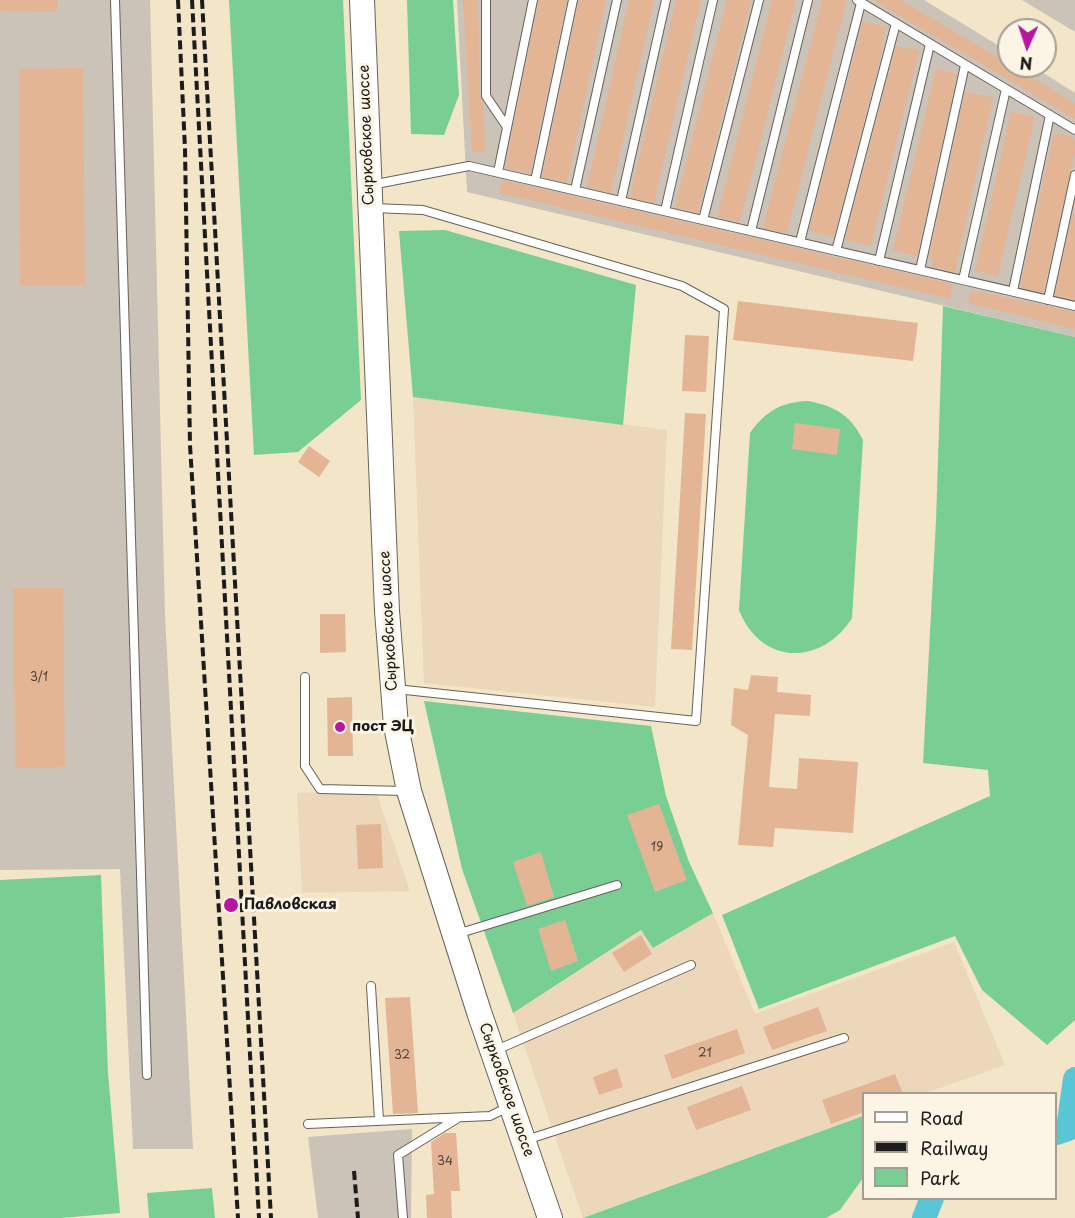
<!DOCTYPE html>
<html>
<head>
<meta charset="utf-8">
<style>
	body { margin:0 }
	#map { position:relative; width:1075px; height:1218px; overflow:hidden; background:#f2e5c8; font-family:"Playpen Sans",sans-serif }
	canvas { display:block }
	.legend { position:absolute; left:862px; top:1092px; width:195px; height:108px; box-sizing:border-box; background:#fcf5e5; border:2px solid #a29e95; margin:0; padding:8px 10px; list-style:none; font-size:18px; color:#1c1c1c }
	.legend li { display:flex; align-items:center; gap:12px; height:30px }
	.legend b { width:30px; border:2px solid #a29e95 }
	.north { position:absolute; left:997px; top:18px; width:60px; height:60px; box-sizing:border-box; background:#fcf5e5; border:2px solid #a29e95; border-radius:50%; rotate:183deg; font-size:16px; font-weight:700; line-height:24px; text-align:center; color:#1c1c1c }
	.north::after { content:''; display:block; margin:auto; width:21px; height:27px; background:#b5179e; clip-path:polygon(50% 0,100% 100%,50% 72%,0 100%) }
</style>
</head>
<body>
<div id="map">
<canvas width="1075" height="1218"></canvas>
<ul class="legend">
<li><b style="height:8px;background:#fff"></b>Road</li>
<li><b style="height:8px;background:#1c1c1c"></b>Railway</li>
<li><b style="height:16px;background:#79cf93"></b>Park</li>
</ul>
<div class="north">N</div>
</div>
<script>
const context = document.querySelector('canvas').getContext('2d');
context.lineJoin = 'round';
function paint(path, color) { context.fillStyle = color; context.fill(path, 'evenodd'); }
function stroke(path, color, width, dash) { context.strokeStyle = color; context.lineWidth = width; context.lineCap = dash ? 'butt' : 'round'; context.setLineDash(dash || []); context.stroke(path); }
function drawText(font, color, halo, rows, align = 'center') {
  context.font = font + ' "Playpen Sans",sans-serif'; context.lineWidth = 6; context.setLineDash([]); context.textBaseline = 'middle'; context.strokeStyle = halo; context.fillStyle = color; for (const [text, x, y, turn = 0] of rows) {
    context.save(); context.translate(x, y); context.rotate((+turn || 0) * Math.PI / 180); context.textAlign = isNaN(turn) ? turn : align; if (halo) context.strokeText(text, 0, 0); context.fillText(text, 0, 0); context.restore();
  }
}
const built = new Path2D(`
	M413,397L667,430L655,707L424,683Z
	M376,791L410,891L302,893L297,793Z
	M713,913L755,1014L954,942L1005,1065L926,1093L864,1094L863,1116L583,1218L513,1013L642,930L654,948Z`);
const industrial = new Path2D(`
	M0,0H150L165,615L193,1149H133L120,869L0,870Z
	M457,0H924L1009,52V66H1032L1075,93V337L467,192Z
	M1022,0H1075V32Z
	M412,1129L411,1218H318L308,1137Z`);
const green = new Path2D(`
	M229,0H343L361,400L298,452L254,455Z
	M407,0H453L459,95L444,135L411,134Z
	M445,230L636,285L623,425L413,397L399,231Z
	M943,306L1075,337V1020L1047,1045L982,990L955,936L759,1009L722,915L990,796L988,770L923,763L936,521Z
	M808,401C836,406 851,416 863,440L852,618C822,666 761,666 739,610L750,433C766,411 781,402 808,401Z
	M424,701L651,726L666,796L689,862L713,913L653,948L641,930L513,1013L462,869Z
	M101,875L108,1073L120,1213L61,1218H0V880Z
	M863,1116V1178L840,1210L826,1218H583Z
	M212,1188L215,1218H149L147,1193Z`);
const river = new Path2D(`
	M1056,1133L1068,1129L1075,1079
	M924,1218L932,1198`);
const building = new Path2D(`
	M0,0H57V12L0,11Z
	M463,0H478L480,96L483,103L486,151L472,152Z
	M539,0H567L530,174L505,168Z
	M579,0H606L567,183L542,177Z
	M629,0H654L611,193L587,187Z
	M676,0H701L654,203L630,197Z
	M727,0H751L698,213L675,207Z
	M772,0H796L740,222L717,217Z
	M822,0H847L787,233L763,228Z
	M873,0H901L1009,64L1075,103V119Z
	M863,21L886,27L882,43H884L834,237L809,231Z
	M896,46L919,51L871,246L845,240Z
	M83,68L85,285L20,286L19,69Z
	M936,69L957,74L917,256L893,250Z
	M965,92L993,97L955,272L932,267L933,260L929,259Z
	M1011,112L1035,117L998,276L975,271Z
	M1054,133L1075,137V153L1043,293L1020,287Z
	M502,180L953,284L950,299L499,193Z
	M1075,203V300L1055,295Z
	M971,290L1075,312V329L968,303Z
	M738,301L918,323L913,361L733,340Z
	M685,335L709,336L706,392L682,391Z
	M685,413L706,414L692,650L671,649Z
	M795,423L840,429L837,455L792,449Z
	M309,446L330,461L319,477L298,462Z
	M13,588H63L65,767L15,768Z
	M320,614H345L346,652L320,653Z
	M751,675L778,677L777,692L811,695L810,716L775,714L769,787L797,789L799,758L858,762L853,833L775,828L773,847L738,845L748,735L731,725L734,688L748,690Z
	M352,697L353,756H328L327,698Z
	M659,804L687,880L655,892L627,815Z
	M381,824L383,868L358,869L356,825Z
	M541,852L554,897L527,906L513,862Z
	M565,920L578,961L551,971L538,929Z
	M641,935L652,954L624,972L612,953Z
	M410,997L418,1113L393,1114L385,998Z
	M818,1007L827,1031L772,1050L763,1027Z
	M737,1029L745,1053L672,1079L664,1055Z
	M617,1068L623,1087L599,1095L593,1077Z
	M895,1074L903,1094H864V1112L831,1124L822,1100Z
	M742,1086L751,1110L696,1130L687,1107Z
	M445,1133H456L460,1191H451L452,1218H427L426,1195L434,1194L431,1142Z`);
const lane = new Path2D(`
	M115,0L147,1075
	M486,0V96L507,127
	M857,0L1075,130
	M498,172L533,0
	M535,181L573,0
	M371,185L469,166L1075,306
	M575,190L617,0
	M621,201L666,0
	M373,208L423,210L682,286L724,309L696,721L396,689
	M665,211L713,0
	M703,220L759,0
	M751,231L808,0
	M800,242L861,3
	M836,251L896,23
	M879,261L930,44
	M920,270L965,65
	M963,280L1006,89
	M1013,291L1050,115
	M1048,300L1075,175
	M305,677V766L320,789L405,791
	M457,934L617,885
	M371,986L379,1120
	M494,1051L691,965
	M308,1124L490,1116L508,1107
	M526,1140L844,1038
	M403,1218L398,1155L458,1118`);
const primary = new Path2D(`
	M362,0L387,611L396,726L409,791L479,1012L550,1218`);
const rail = new Path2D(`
	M178,0L185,149L190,445L238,1218
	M192,0L259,1218
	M202,0L271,1218
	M354,1171L358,1218`);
const markers = [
	[340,727,6,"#b5179e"],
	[231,905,8,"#b5179e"]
];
const numberNames = [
	["3/1",39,678],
	["19",657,848],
	["21",705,1054],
	["32",402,1056],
	["34",445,1162]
];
const streetNames = [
	["Сырковское шоссе",367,135,-92],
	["Сырковское шоссе",389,621,-93],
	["Сырковское шоссе",506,1090,71]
];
const poiNames = [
	["пост ЭЦ",352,727],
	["Павловская",244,905]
];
paint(built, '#ecd7ba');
paint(industrial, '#cbc2b8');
paint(green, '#79cf93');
stroke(river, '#5ac5d4', 24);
paint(building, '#e3b595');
stroke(lane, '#676258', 10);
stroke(primary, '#676258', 26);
stroke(lane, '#fff', 8);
stroke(primary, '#fff', 24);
stroke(rail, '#1c1c1c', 4, [9, 4.5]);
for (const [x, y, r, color] of markers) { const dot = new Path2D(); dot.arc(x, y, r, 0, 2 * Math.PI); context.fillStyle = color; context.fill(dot); stroke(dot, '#fcf5e5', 2); }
drawText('12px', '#4e423a', null, numberNames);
drawText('15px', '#1c1c1c', '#fcf5e5', streetNames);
drawText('bold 15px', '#1c1c1c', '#fcf5e5', poiNames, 'left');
</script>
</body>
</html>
